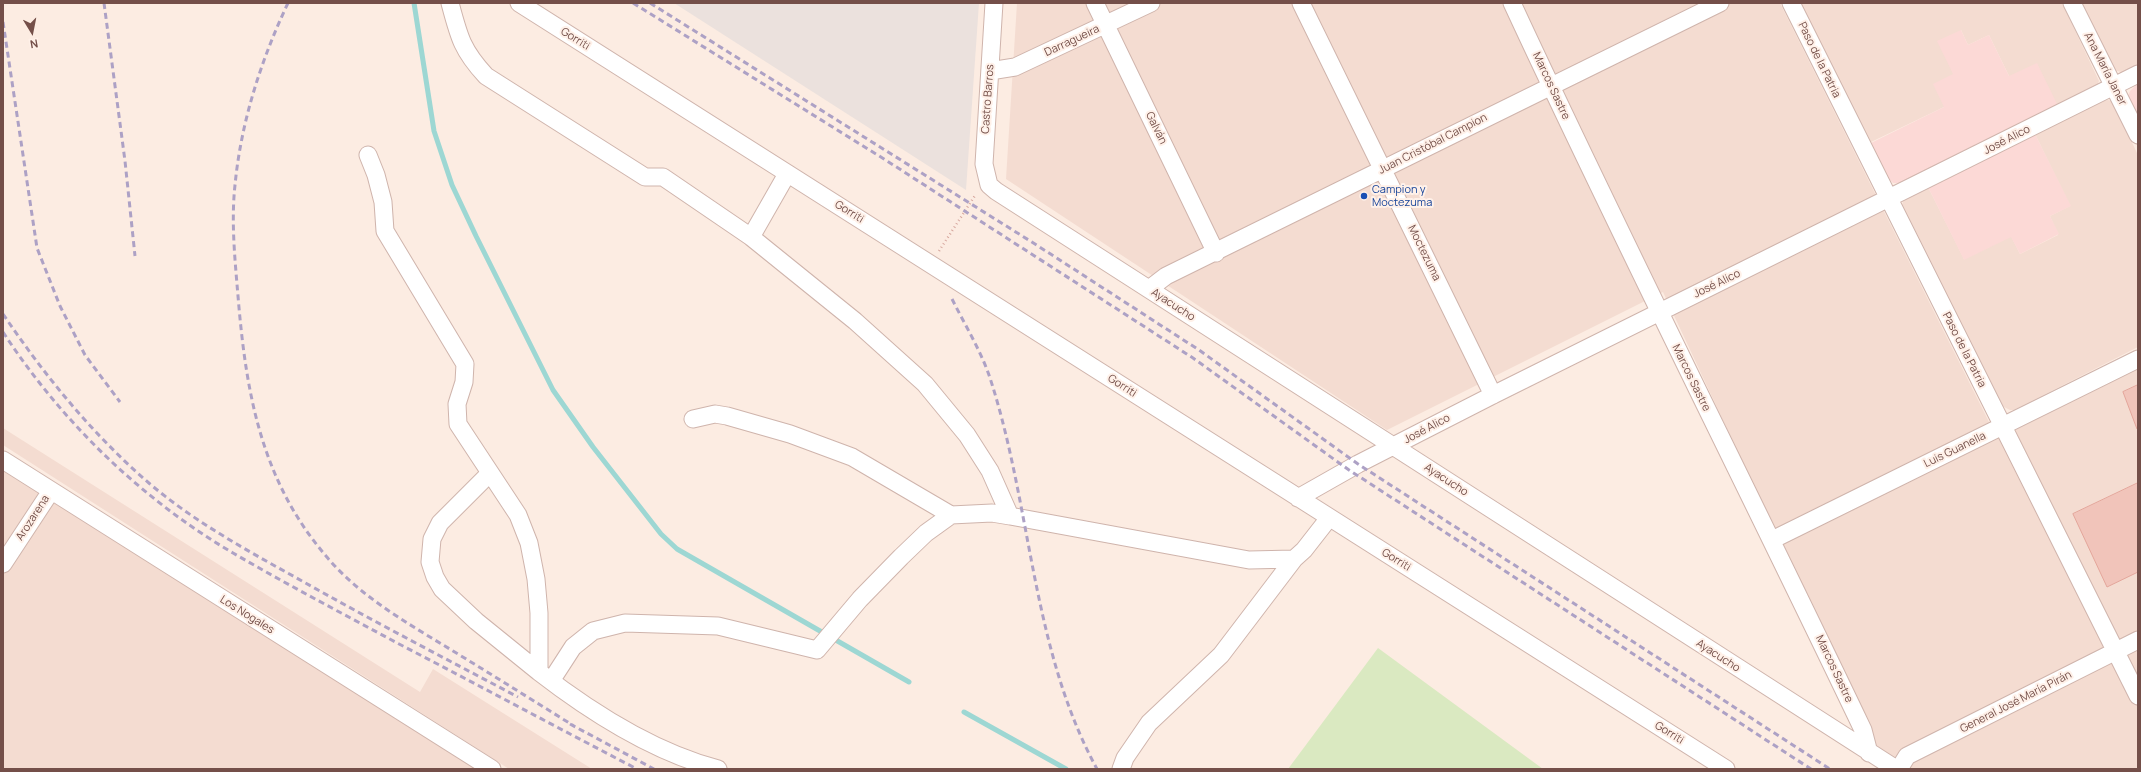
<!DOCTYPE html>
<html>
<head>
<meta charset="utf-8">
<style>
	body { margin:0 }
	#map { position:relative; width:2141px; height:772px; overflow:hidden; background:#fcece2; font-family:Manrope,sans-serif }
	canvas { display:block }
	.frame { position:absolute; inset:0; border:4px solid #744f49; pointer-events:none }
	.north { position:absolute; left:12px; top:12px; width:40px; height:40px; -webkit-text-stroke:3px #fff1e9; paint-order:stroke; rotate:170deg; font-size:11px; font-weight:700; line-height:16px; text-align:center; color:#744f49 }
	.north::after { content:''; display:block; margin:auto; width:14px; height:18px; background:#744f49; clip-path:polygon(50% 0,100% 100%,50% 72%,0 100%) }
</style>
</head>
<body>
<div id="map">
<canvas width="2141" height="772"></canvas>
<div class="frame"></div>
<div class="north">N</div>
</div>
<script>
const context = document.querySelector('canvas').getContext('2d');
context.lineJoin = 'round';
function paint(path, color) { context.fillStyle = color; context.fill(path, 'evenodd'); }
function stroke(path, color, width, dash) { context.strokeStyle = color; context.lineWidth = width; context.lineCap = dash ? 'butt' : 'round'; context.setLineDash(dash || []); context.stroke(path); }
function drawText(font, color, halo, rows, align = 'center') {
  context.font = font + ' Manrope,sans-serif'; context.lineWidth = 4; context.setLineDash([]); context.textBaseline = 'middle'; context.strokeStyle = halo; context.fillStyle = color; for (const [text, x, y, turn = 0] of rows) {
    context.save(); context.translate(x, y); context.rotate((+turn || 0) * Math.PI / 180); context.textAlign = isNaN(turn) ? turn : align; if (halo) context.strokeText(text, 0, 0); context.fillText(text, 0, 0); context.restore();
  }
}
const residential = new Path2D(`
	M1017,3H1780L1996,436L2138,367V769H1886L1663,292L1387,430L1006,179Z
	M1799,3H2062L2099,81L2097,86L2058,106L2009,76L1989,35L1968,45L1961,30L1953,75L1944,107L1871,142Z
	M2081,3H2138V67L2125,73L2113,70Z
	M2108,100L2112,101L2138,155V347L2014,410H2010L2002,406L1902,209V205L1904,199L1928,187L1964,259L2011,236L2020,254L2058,235L2050,216L2070,206L2035,134L2103,101Z
	M3,428L420,692L433,669L592,769H509L3,445Z
	M3,469L479,769H3Z`);
const commercial = new Path2D(`
	M1961,30L1968,45L1989,35L2009,76L2037,63L2058,106L1900,183H1893L1889,179L1871,143L1944,107L1933,84L1953,74L1937,41Z
	M2138,83V115L2128,96L2130,91Z
	M2035,134L2071,206L2050,216L2059,234L2020,254L2011,237L1964,260L1928,187Z`);
const industrial = new Path2D(`
	M674,3H979L966,190Z`);
const green = new Path2D(`
	M1378,648L1543,769H1288Z`);
const stream = new Path2D(`
	M414,3L434,131L452,185L476,236L553,390L593,447L661,534L677,549L909,682
	M964,712L1066,769`);
const building = new Path2D(`
	M2138,385V428L2137,429L2123,392Z
	M2138,483V572L2107,587L2073,514Z`);
const path = new Path2D(`
	M939,251L976,194`);
const minor = new Path2D(`
	M450,3C459,37 462,50 486,76L645,177H663L751,237L855,321L925,384L967,435L990,471L1010,516L992,513L951,515L926,533L901,557L860,599L817,650L718,626L625,623L593,631L573,647L551,681
	M519,3L1726,769
	M994,3L984,164L989,185L996,191L1896,769
	M1095,3L1216,253
	M1301,3L1493,395
	M1512,3C1625,247 1747,487 1863,730L1869,753
	M1791,3L2138,696
	M2072,3L2138,135
	M990,71L1015,67L1151,3
	M368,155L376,175L383,202L385,231L465,364L464,382L457,404L458,424L518,515L529,543L536,579L539,613V672C592,713 653,752 718,769
	M751,237L787,174
	M1149,289L1166,276L1720,3
	M693,419L715,414L727,416L790,434L852,457L951,515
	M3,460L492,769
	M490,473L440,523L432,539L430,562L435,577L442,589L476,621L539,672
	M1298,498L1358,464L1493,395L2138,74
	M1010,516L1249,560L1294,559L1304,550L1329,518
	M1772,540L2138,359
	M3,564L51,491
	M1121,769L1125,758L1149,723L1221,655L1294,559
	M1899,769L1907,756L2138,640`);
const rail = new Path2D(`
	M104,3L125,161L135,256
	M288,3C261,60 241,122 235,185C231,222 235,260 238,296C246,393 261,480 326,556C360,597 409,624 453,651C494,676 534,701 574,726
	M633,3L884,159L1193,358L1349,470L1811,769
	M650,3L1035,244L1199,350L1358,464L1830,769
	M3,22L37,248L60,306L85,355L120,402
	M952,299C965,325 981,351 990,378C1032,507 1031,648 1097,769
	M3,314C45,376 93,435 150,484C196,523 250,552 302,581C373,621 446,659 518,697
	M3,332C61,421 141,499 233,553C288,585 345,615 401,645C480,686 558,728 637,769
	M570,724L654,769`);
const markers = [
	[1364,196,4,"#1a4fb4"]
];
const streetNames = [
	["Gorriti",575,39,32],
	["Darragueira",1072,41,-25],
	["Paso de la Patria",1819,60,64],
	["Ana María Janer",2105,69,63],
	["Marcos Sastre",1551,86,65],
	["Castro Barros",988,99,-86],
	["Galván",1156,128,64],
	["José Alico",2007,140,-27],
	["Juan Cristóbal Campion",1433,144,-27],
	["Gorriti",849,212,32],
	["Moctezuma",1424,253,64],
	["José Alico",1717,284,-26],
	["Ayacucho",1173,305,33],
	["Paso de la Patria",1964,350,63],
	["Marcos Sastre",1691,378,64],
	["Gorriti",1122,386,33],
	["José Alico",1427,429,-28],
	["Luis Guanella",1955,450,-26],
	["Ayacucho",1446,480,33],
	["Arozarena",33,518,-57],
	["Gorriti",1396,560,32],
	["Los Nogales",247,615,32],
	["Ayacucho",1718,656,33],
	["Marcos Sastre",1834,669,65],
	["General José María Pirán",2016,702,-27],
	["Gorriti",1669,733,32]
];
const transitNames = [
	["Campion y",1372,190],
	["Moctezuma",1372,203]
];
paint(residential, '#f4dcd1');
paint(commercial, '#fcd9d6');
paint(industrial, '#ebe1dd');
paint(green, '#dae9c1');
stroke(stream, '#9dd7d3', 5);
paint(building, '#f1c4ba');
stroke(building, '#e4a69b', 1);
stroke(minor, '#cfb4ac', 19);
stroke(path, '#d6a79e', 2.5, [1, 3]);
stroke(minor, '#fff', 17);
stroke(rail, '#ada1c5', 3, [6, 4]);
for (const [x, y, r, color] of markers) { const dot = new Path2D(); dot.arc(x, y, r, 0, 2 * Math.PI); context.fillStyle = color; context.fill(dot); stroke(dot, '#fff1e9', 1.5); }
drawText('11px', '#744f49', '#fff1e9', streetNames);
drawText('11px', '#164399', '#fff1e9', transitNames, 'left');
</script>
</body>
</html>
